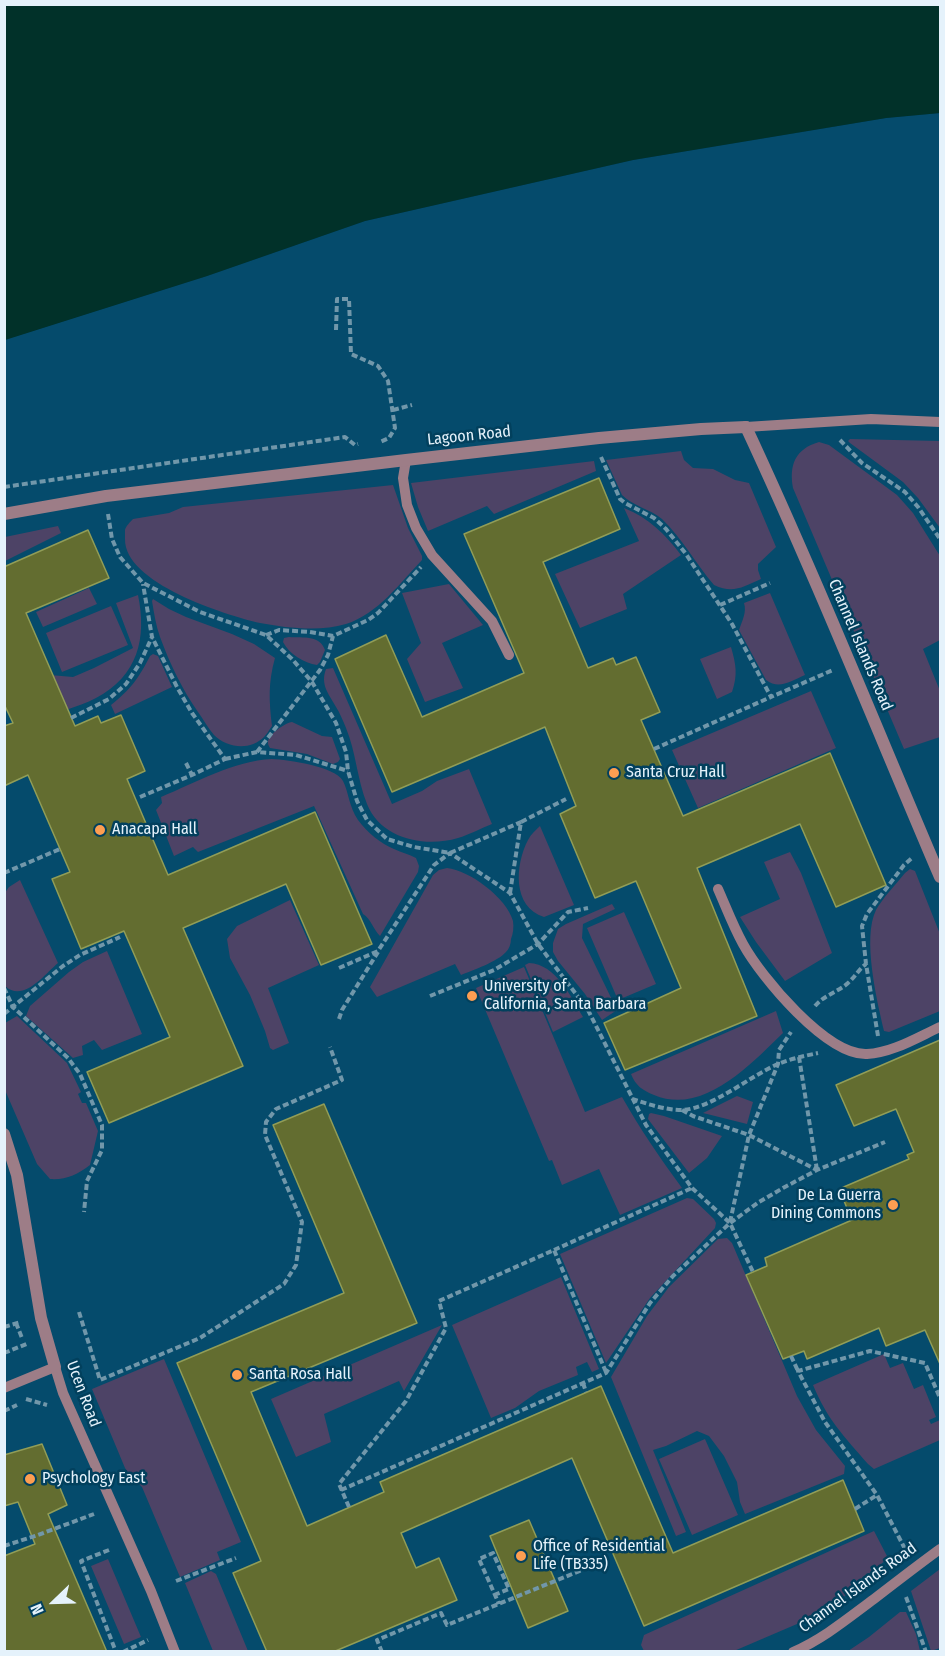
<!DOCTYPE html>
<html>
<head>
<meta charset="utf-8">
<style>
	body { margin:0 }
	#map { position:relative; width:945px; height:1656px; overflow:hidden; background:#02405d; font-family:"Fira Sans Condensed",sans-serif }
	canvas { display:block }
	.frame { position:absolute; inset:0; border:6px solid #e5f2fb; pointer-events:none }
	.north { position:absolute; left:24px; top:1572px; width:60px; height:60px; -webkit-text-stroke:4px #02405d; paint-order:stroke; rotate:247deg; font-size:16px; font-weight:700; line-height:24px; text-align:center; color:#e5f2fb }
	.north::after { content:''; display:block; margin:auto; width:21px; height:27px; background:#e5f2fb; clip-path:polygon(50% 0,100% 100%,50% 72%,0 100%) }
</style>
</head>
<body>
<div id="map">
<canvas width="945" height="1656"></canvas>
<div class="frame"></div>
<div class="north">N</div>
</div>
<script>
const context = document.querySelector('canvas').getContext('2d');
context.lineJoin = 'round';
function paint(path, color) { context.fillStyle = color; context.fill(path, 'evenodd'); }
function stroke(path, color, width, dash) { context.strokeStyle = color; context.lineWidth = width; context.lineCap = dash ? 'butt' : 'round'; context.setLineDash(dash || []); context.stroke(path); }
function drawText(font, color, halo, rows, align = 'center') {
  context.font = font + ' "Fira Sans Condensed",sans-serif'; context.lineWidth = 5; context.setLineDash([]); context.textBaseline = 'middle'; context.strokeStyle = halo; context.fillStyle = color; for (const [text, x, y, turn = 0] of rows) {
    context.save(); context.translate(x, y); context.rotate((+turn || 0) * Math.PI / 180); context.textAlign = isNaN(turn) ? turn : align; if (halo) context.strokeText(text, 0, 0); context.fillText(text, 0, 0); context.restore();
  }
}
const built = new Path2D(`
	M940,113V1651H5L4,340L207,276L365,221L633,160L886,118Z`);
const green = new Path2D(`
	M850,439L940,441V528L918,498L903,482L850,443L848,441Z
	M819,442L829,445L897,495L913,513L940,556V640L923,649L940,691V737L904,749L793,488C789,465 795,449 819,442Z
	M681,451L684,460L693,468L713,469L735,480L749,483L776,547L758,564V570L761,579C743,587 733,594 714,585C696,564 682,538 662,519C650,509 633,506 622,495L606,460Z
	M594,461L596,471L494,514L487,506L428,531L418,507L411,483Z
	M393,485L408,528L422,556V560C400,583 378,614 346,624C320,632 287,628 260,623C225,615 124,583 125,539C125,538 125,531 125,530C126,526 130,522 133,519L169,513L183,507Z
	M624,508C649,518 665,534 681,555L623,594L627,609L580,628L555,574L639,541Z
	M58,526L61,533L5,561V537Z
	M449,584L483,625L442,643L463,688L425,702L407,659L421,643L402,593Z
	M89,588L97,604L43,627L36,612Z
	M770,593L805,675C791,681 779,690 766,680L739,630C742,621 747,612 744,603Z
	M138,595C147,638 138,676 96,698C87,703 76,706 66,710L50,675L73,677L94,668L133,648L116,603Z
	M153,599L169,609L186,617L232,634L254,644L275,658C268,683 269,701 272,726C269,730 267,734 264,737C250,751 227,748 214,735C208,728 203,719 198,712C182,689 170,664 160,637C156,626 154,613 152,601Z
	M111,606L128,645L62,672L46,633Z
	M289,637C303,638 320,635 325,650L320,662L317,665C304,663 289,654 283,642L284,638Z
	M731,647C736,665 738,674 732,692L717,699L700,659Z
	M153,654L158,656L172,687L115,714L111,705C130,690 139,678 150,656Z
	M333,668L392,804L422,791L437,781L469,769L492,824C481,828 469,835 458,838C425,848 381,839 367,804C357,779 356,752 346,728C343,721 340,713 336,707C329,694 320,685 326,669Z
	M811,691L836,748L698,808L672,750Z
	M292,722L322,736L332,737L340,759L338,762L333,764L307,754L270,748C269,746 268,745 268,743C267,735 285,723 292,722Z
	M272,759C288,760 335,766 343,781C349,793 349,807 358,820C367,832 381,844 394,849C402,853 409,854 416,858L419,866L418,872L380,936C373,929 371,919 363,914L314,806L198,852L193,847L174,856L156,810L162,803L161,797C197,782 233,761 272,759Z
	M540,826L574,905L544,917C512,907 515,865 528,840C531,834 536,830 540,826Z
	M790,852L801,873L832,953L785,981L756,942L740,917L780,899L764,862Z
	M447,868C469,870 507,898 513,921C514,927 513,934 511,939C511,944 509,949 506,952C497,962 473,970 461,975L455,964L377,997L370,987L433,875L439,870Z
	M910,869L915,871L940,934V1011L889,1032L884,1031C877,1001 862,938 876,910C882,899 896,884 905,873Z
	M20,880L58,963C44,975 23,1003 5,986L4,894L9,887Z
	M290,900L319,965L268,988L289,1043L273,1050L270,1048L265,1031L250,995L230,958L227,939L237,926Z
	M612,904L615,909L583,924L582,938L617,1010L602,1020L585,994L558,961L553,952V943L558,929L566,924Z
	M624,912L656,984L618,1000L587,928Z
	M107,951L142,1034L102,1050L94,1040L82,1046L83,1055L73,1058L26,1016L30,1006L69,972L83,962Z
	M529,963C556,964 571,997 583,1017L553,1032L525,965Z
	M524,967L585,1112L622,1097C640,1129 660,1158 682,1188L620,1215L599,1169L562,1185L552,1160L549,1161L476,988Z
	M776,1011L783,1033C751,1064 703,1116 654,1095C642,1090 636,1086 631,1074Z
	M17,1016L67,1063L81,1092L78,1094L82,1103H86L98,1131L90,1165C77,1175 66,1180 50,1179L37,1164L5,1090V1023Z
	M737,1096L753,1102L747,1124L703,1113Z
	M651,1113L664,1116L722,1136L707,1158L689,1173L648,1119L649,1114Z
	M687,1198L693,1199L714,1219L716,1223L715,1228L650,1298L606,1363L560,1254Z
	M727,1238L732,1243L797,1396L816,1430L845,1466L844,1474L745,1514L740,1502L737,1482L724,1456L709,1436L697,1431L666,1446L653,1450L686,1532L676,1536L611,1377L647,1316L669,1287L718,1239Z
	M561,1277L599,1369L592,1372L587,1362L576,1367L578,1375L539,1391L515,1408L491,1418L452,1325Z
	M442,1325L404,1391L399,1381L324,1414L331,1442L296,1457L271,1399Z
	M884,1354L890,1368L903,1363L914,1389L923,1385L936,1417L929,1420L931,1424L940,1420V1440L874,1469L868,1464C844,1436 828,1421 813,1385Z
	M164,1359L241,1542L217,1552L220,1560L180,1577L142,1487L128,1473L125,1468L92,1389Z
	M705,1439L738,1515L692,1535L659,1459Z
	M874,1531L888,1558L845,1596L811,1618L734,1651H644L641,1645L644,1635Z
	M108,1559L141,1637L124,1644L91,1566Z
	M940,1569V1648L931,1651L911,1591Z
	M211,1571L216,1574L248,1651H213L185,1583Z
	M900,1612H906L916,1634L920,1651H848L869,1637Z`);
const water = new Path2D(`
	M5,4L940,5V113L886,118L633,160L365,221L207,276L5,340Z`);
const building = new Path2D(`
	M599,478L620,529L543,562L588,668L613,658L616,665L636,657L660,712L641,720L683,816L830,753L886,885L836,907L800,824L697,868L757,1016L625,1070L604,1023L681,988L636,881L595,898L560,814L576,806L545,727L392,792L335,659L386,635L422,717L524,673L464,534Z
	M88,530L109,578L26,613L75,726L98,716L101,723L121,715L145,771L127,779L168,875L315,812L372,944L321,965L286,884L183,928L243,1066L109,1123L87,1072L170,1037L124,931L81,949L52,879L70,872L28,775L4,786V726L13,723L4,704V563L6,566Z
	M940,1040V1364L925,1330L886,1346L879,1328L807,1359L804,1351L783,1359L746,1275L767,1266L765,1258L852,1220L839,1189L909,1159L907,1155L914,1152L896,1109L854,1126L836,1085Z
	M324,1104L417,1323L251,1392L307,1526L384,1492L380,1482L601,1386L673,1553L843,1480L864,1531L644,1626L572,1458L401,1533L416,1568L439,1558L457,1600L333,1652H267L233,1573L261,1561L177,1363L344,1293L273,1125Z
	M42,1444L67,1505L48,1514L107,1652H4V1556L35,1544L18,1502L4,1506V1455Z
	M529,1520L568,1611L528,1628L490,1536Z`);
const path = new Path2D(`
	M336,330L337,299H349L351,354L378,366L388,381L395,428L389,438L380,442
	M393,410L412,405
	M840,440L862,463L905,492L918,507L940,539
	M601,457L620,499L625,503L654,518L666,529L686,554L732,624L771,697L833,670
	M4,487L345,437L355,445L358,444
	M108,514L112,539L120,557L143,583L200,612L266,635L292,659L312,682L336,723L346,752L348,771L357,801L367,820L387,839L414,847L450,853L521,822
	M720,605L770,583
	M266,635L279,630L310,632L333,636L368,620L378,613L421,567
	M71,718L109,699L126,684L140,663L152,637L143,584
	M654,749L771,697
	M257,752L320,670L328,655L333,636
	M225,759L257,752L296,755L348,771
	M186,763L192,775
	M140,797L192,775L225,759L192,713L177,687L152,637
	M4,873L60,849
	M510,893L521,822L566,799
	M339,968L378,951L434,865L450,853L510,893L538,944L588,1010L646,1125L692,1188L730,1223L753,1272
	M4,988L13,1007L68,1058L80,1074L102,1125V1150L87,1181L84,1212
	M430,996L494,970L538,944L568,912L588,908
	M815,1006C824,995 838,992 848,983C855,977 859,969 866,964
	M4,1014L63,966L80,955L120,937
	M339,1019L342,1010L378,952
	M878,1036L866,964L862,926L867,914L904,865L912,858
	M799,1057L817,1170
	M632,1099C648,1104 665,1110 682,1110C711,1109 750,1076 778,1064C790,1059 804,1056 818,1053
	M682,1110L693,1116L749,1135L817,1170
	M730,1222L749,1135L778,1064L779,1050L791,1032
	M554,1250L692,1188
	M79,1312L100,1380L200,1338L284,1284L296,1265L302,1222L265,1135L266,1122L276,1109L342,1080L330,1047
	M16,1323L22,1338
	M4,1327L21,1322
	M4,1353L29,1343
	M791,1356L798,1371
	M583,1383L586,1392
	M26,1399L47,1405
	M4,1411L17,1405
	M341,1490L606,1373L650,1303L673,1276L730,1223L759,1202L783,1188L817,1170L885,1142
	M349,1507L339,1484L406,1401L446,1328L439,1301L554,1250L606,1372
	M855,1509L877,1495
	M4,1546L38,1535L94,1514
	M905,1549L877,1495L825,1422L798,1371L870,1351L925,1363L940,1398
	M109,1550L81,1561L116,1652
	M176,1581L236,1558
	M494,1595L509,1589L493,1553L479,1559L499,1604
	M906,1597L926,1652
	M123,1652L148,1640
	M382,1652L377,1640L441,1613L447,1625L582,1570`);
const service = new Path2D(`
	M746,427L871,419L940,422
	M406,460L403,478L407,505L416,528L432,555L492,621L509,655
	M718,889C726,907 733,926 743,944C761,977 827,1056 867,1054C892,1053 918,1037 940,1027
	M4,1388L55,1367L63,1393L151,1591L175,1652
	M793,1652C823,1639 847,1619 874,1599C896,1582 918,1565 940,1549`);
const minor = new Path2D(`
	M746,427C815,575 876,727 940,877
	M4,1134L17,1175L41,1318L55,1367`);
const tertiary = new Path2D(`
	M4,514L106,496L406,460L599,438L701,429L746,427`);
const markers = [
	[614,773,6,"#fc9e52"],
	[100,830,6,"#fc9e52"],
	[472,996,6,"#fc9e52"],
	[893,1205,6,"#fc9e52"],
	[237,1375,6,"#fc9e52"],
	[30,1479,6,"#fc9e52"],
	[521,1556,6,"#fc9e52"]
];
const streetNames = [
	["Lagoon Road",469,436,-6],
	["Channel Islands Road",860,645,67],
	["Ucen Road",83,1394,69],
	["Channel Islands Road",858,1588,-36]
];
const poiNames = [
	["Santa Cruz Hall",626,773],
	["Anacapa Hall",112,830],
	["University of",484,987],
	["California, Santa Barbara",484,1005],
	["De La Guerra",881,1196,"right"],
	["Dining Commons",881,1214,"right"],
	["Santa Rosa Hall",249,1375],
	["Psychology East",42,1479],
	["Office of Residential",533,1547],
	["Life (TB335)",533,1565]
];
paint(built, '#054b6c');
paint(green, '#4d4366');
paint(water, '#013129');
paint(building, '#636d30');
stroke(building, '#919d57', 1.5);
stroke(path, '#7197aa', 4, [6, 3]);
stroke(service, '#9d7d87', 10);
stroke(minor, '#9d7d87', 12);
stroke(tertiary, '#9d7d87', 12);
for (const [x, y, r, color] of markers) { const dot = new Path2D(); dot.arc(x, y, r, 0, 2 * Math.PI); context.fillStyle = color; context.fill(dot); stroke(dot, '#02405d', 2); }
drawText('16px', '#e5f2fb', '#02405d', streetNames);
drawText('16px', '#e5f2fb', '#02405d', poiNames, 'left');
</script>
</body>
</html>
